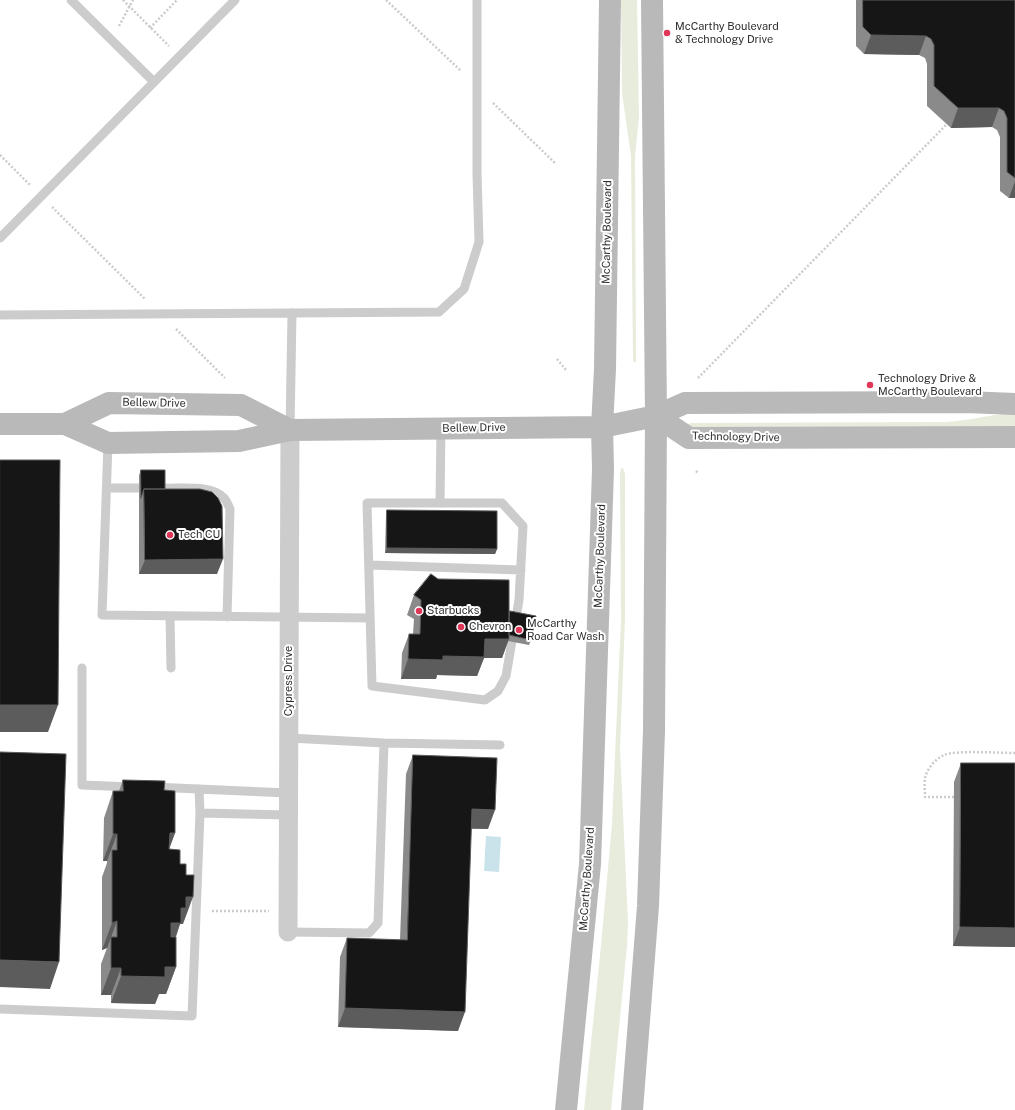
<!DOCTYPE html>
<html>
<head>
<meta charset="utf-8">
<style>
	body { margin:0 }
	canvas { display:block; background:#fff }
</style>
</head>
<body>
<canvas width="1015" height="1110"></canvas>
<script>
const context = document.querySelector('canvas').getContext('2d');
context.lineJoin = 'round';
function paint(path, color) { context.fillStyle = color; context.fill(path, 'evenodd'); }
function stroke(path, color, width, dash) { context.strokeStyle = color; context.lineWidth = width; context.lineCap = dash ? 'butt' : 'round'; context.setLineDash(dash || []); context.stroke(path); }
function drawText(font, color, halo, rows, align = 'center') {
  context.font = font + ' "Public Sans",sans-serif'; context.lineWidth = 4; context.setLineDash([]); context.textBaseline = 'middle'; context.strokeStyle = halo; context.fillStyle = color; for (const [text, x, y, turn = 0] of rows) {
    context.save(); context.translate(x, y); context.rotate((+turn || 0) * Math.PI / 180); context.textAlign = isNaN(turn) ? turn : align; if (halo) context.strokeText(text, 0, 0); context.fillText(text, 0, 0); context.restore();
  }
}
const green = new Path2D(`
	M621,0H637L639,117L635,156L636,361L635,363L633,361L631,156L622,93Z
	M1015,413V427H692L689,426L688,424L692,423L946,422C969,421 991,414 1015,413Z
	M621,468H623L625,474V620L620,748L628,922L627,946L611,1110H584L601,946L612,824L621,620L620,474Z`);
const water = new Path2D(`
	M486,836L501,837L499,872L484,871Z`);
const path = new Path2D(`
	M123,0L169,46
	M386,0L461,71
	M119,26L133,0
	M150,28L177,0
	M493,103L556,164
	M0,155L30,185
	M52,207L145,299
	M176,329L225,378
	M557,359L566,370
	M698,378L947,124
	M696,471L698,473
	M954,797H925C925,791 924,784 925,778C927,769 935,759 944,755C956,750 1000,753 1015,753
	M212,911H269`);
const lane = new Path2D(`
	M71,0L154,82
	M0,238L235,0
	M0,315L439,312L464,289L479,242L477,173V0
	M290,430L292,313
	M108,443L102,615L370,618
	M107,488H139
	M163,488C180,489 212,484 224,498C227,501 228,505 230,509L227,617
	M367,503H502L523,526L519,600L506,676L498,691L485,700L372,686Z
	M440,503L441,428
	M369,565L521,570
	M170,616L171,668
	M82,668V785L132,787
	M289,738L384,743L500,745
	M153,787L288,793
	M200,813L288,815
	M288,932L369,933L378,923L384,743
	M0,1009L192,1016L200,813L199,789`);
const street = new Path2D(`
	M288,932L290,430`);
const secondary = new Path2D(`
	M656,416L689,438L1015,437
	M0,424H65L108,443L239,441L290,430L602,427L656,416L685,403L966,402L1015,404
	M65,424L109,403L241,405L290,430
	M566,1110L590,864L603,469L602,427L605,369L610,0
	M632,1110L648,906L654,731L656,416L652,0`);
const wall = new Path2D(`
	M856,0H1015V198H1009L1000,191V137L997,130L992,127L951,128L927,106V64L925,58L919,55L864,54L856,46Z
	M141,470L165,489L217,574H139V475Z
	M387,510L497,549L495,554L385,553L386,515Z
	M438,579L509,614L510,611L531,640L529,645L508,641L502,658H484L477,676L437,675L436,679H401L402,653L409,634H413L414,619L407,615L414,595Z
	M413,755L488,829H471L458,1031L338,1027L340,957L347,938L400,940L406,774Z
	M961,763H1015V947L953,946L954,782Z
	M123,780L164,790L175,833L169,849L180,864L183,924H180L176,937V967L166,994H159L155,1004L111,1003V995H101V964L107,948L102,950V877L107,863V861H103L104,818L113,791H119Z`);
const shadedWall = new Path2D(`
	M871,35L926,36L919,55L864,54Z
	M958,108H999L992,127L951,128Z
	M1015,181V198H1009Z
	M387,548L497,549L495,554L385,553Z
	M223,559L217,574H139L145,560Z
	M485,639H509L502,658H484L477,676L437,675L436,679H401L408,659L443,656Z
	M0,705H58L48,732H0Z
	M472,809L495,810L488,829L465,828Z
	M170,833H175L165,860Z
	M113,834H117L107,861H103Z
	M186,897H193L183,924H180L171,950V923L181,908Z
	M117,921L107,948L102,950L112,923Z
	M960,927L1015,928V947L953,946Z
	M0,960L59,962L50,989L0,987Z
	M165,967H176L166,994H159L155,1004L111,1003L121,976Z
	M111,968H121L111,995H101Z
	M345,1008L465,1012L458,1031L338,1027Z`);
const building = new Path2D(`
	M863,0H1015V178L1007,172V118L1004,111L999,108H958L934,86V45L931,39L926,36L871,35L863,27Z
	M0,460H60L58,705H0Z
	M141,470H165V489H144L141,498Z
	M144,489H200L212,492L218,498L222,506L223,559L145,560Z
	M387,510L497,511V549L387,548Z
	M431,574L438,579L509,580V639H485L484,657L443,656V660L408,659L409,634H420L421,600L414,595Z
	M510,611L536,616L531,640L509,635V617Z
	M0,752L66,754L59,962L0,960Z
	M413,755L497,758L495,810L472,809L465,1012L345,1008L347,938L407,940Z
	M961,763H1015V928L960,927Z
	M123,780L165,781L164,790L175,791V833H170L169,849L180,850V864H186V875H194L193,897H186V908H181V923H171V937H176V967H165V977L121,976V968H111V937H117V921L112,923V850H117V834H113V791H123Z`);
const markers = [
	[667,33,4,"#e03759"],
	[870,385,4,"#e03759"],
	[170,535,4,"#e03759"],
	[419,611,4,"#e03759"],
	[461,627,4,"#e03759"],
	[519,630,4,"#e03759"]
];
const poiNames = [
	["McCarthy Boulevard",675,27],
	["& Technology Drive",675,40],
	["Technology Drive &",878,379],
	["McCarthy Boulevard",878,392],
	["Tech CU",178,535],
	["Starbucks",427,611],
	["McCarthy",527,624],
	["Road Car Wash",527,637],
	["Chevron",469,627]
];
const streetNames = [
	["McCarthy Boulevard",607,232,-89],
	["Bellew Drive",154,403,1],
	["Bellew Drive",474,428,-1],
	["Technology Drive",736,437,1],
	["McCarthy Boulevard",600,556,-88],
	["Cypress Drive",289,681,-90],
	["McCarthy Boulevard",587,879,-86]
];
paint(green, '#e7ecdd');
paint(water, '#cae3eb');
stroke(path, '#ccc', 2.5, [2, 2]);
stroke(lane, '#ccc', 9);
stroke(street, '#ccc', 19);
stroke(secondary, '#b9b9b9', 22);
paint(wall, '#8a8a8a');
paint(shadedWall, '#5c5c5c');
paint(building, '#161616');
stroke(building, '#5c5c5c', 1);
for (const [x, y, r, color] of markers) { const dot = new Path2D(); dot.arc(x, y, r, 0, 2 * Math.PI); context.fillStyle = color; context.fill(dot); stroke(dot, '#fff', 1.5); }
drawText('11px', '#2f2f2f', '#fff', poiNames, 'left');
drawText('11px', '#2f2f2f', '#fff', streetNames);
</script>
</body>
</html>
